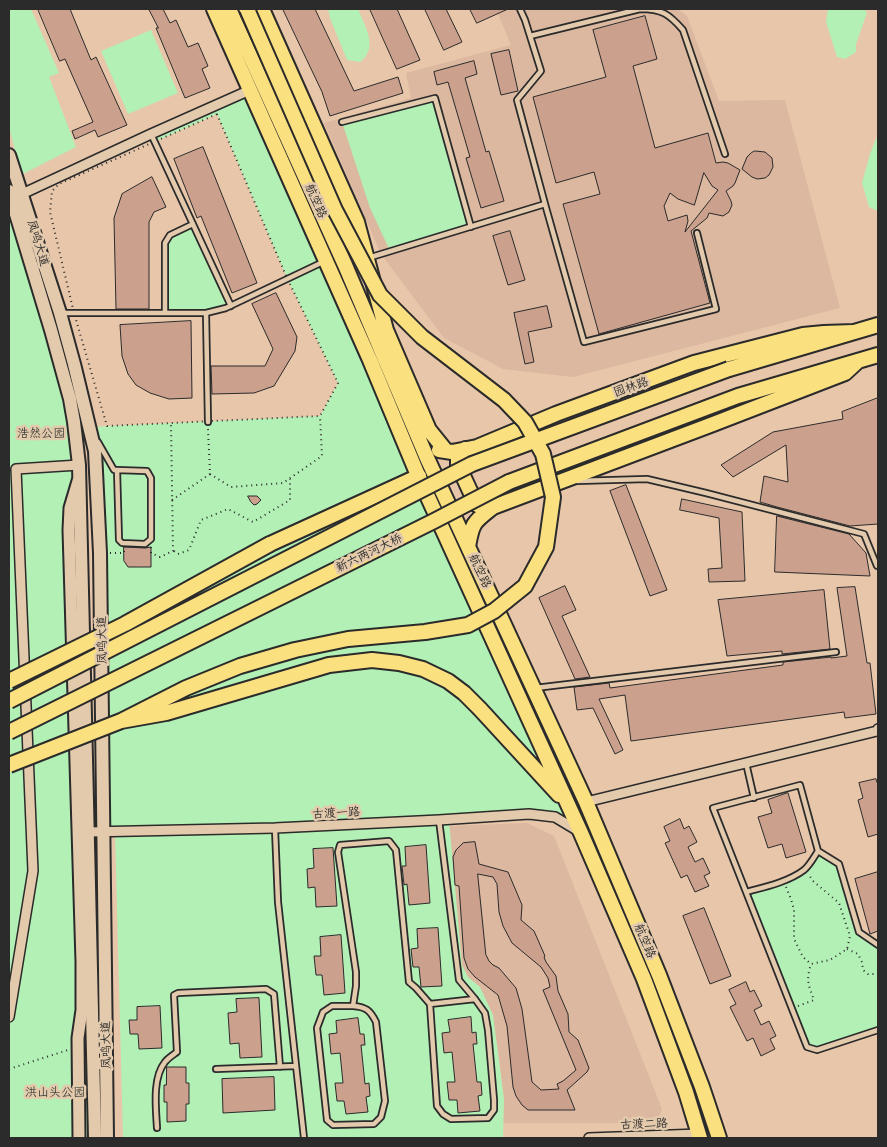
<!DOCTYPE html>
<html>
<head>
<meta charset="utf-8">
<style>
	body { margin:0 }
	#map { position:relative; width:887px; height:1147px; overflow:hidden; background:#e8c6aa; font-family:Mali,sans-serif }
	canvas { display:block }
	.frame { position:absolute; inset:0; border:10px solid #2b2b2b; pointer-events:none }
</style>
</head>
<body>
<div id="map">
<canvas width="887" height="1147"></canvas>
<div class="frame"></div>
</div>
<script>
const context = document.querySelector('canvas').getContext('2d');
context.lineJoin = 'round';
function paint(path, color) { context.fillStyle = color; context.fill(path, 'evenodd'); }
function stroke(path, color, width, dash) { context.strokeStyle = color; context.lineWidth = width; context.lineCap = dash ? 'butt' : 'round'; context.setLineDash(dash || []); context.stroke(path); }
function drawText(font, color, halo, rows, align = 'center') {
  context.font = font + ' Mali,"LXGW WenKai TC",sans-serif'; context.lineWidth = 5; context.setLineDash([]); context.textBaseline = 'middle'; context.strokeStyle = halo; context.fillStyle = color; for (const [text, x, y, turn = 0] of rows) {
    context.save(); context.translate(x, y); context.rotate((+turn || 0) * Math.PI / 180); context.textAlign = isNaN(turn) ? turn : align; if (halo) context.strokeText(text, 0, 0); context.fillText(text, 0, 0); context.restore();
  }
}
const built = new Path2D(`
	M496,9H678L687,16L719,101L785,100L840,308L573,377L503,369L444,338L381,254L324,123L411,98L406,73L511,45Z
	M527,823L554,836L662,1109L659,1118L652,1123H503L504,1099L497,1043L480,987L468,977L462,965L449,826Z`);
const green = new Path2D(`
	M13,9H31L59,73L49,77L76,147L21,175L9,126V11Z
	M328,9H358C365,26 379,48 360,62L347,60L330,18Z
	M828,9H864L867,13L856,44V52L845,59L837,57L826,22Z
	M151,30L178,93L128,114L101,51Z
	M250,90L581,833L555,817L449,820L462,965L468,977L480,987L493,1015L504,1099L503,1138H123L115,832H104L90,427L320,416L338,383L287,278L217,114L154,142L151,134Z
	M435,98L471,227L390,251L370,208L342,122Z
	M878,134V211L869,207L862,183L870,154Z
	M9,158L79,465L103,1138H9Z
	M193,224L231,306L206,313H165V243L170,235Z
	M818,851L839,864L859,932L878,945V1030L817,1050L807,1047L746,892L790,878L806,869Z`);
const building = new Path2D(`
	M38,9H70L91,60L96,57L127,125L98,137L95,130L75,139L72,131L93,122L65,59L60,61Z
	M149,9H163L170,23L176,20L188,47L198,43L208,66L202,69L210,88L185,98L156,28H158Z
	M283,9H315L354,91L398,77L403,93L330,116L322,92Z
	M370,9H397L420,60L397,69Z
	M425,9H446L462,42L444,50Z
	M470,9H508L477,23Z
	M645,16L657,59L633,66L655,148L708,133L716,163L723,162L728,163L740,170L735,183L733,186L726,191L731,201L732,205L729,212L723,216L709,213L707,218L691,231L710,303L599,334L563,204L600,194L594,172L556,183L533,97L606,77L593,30ZM704,173L712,186L718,190L685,232L688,221L687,215L668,221L664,206L670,193L678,199L694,205Z
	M509,50L518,91L501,95L491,54Z
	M474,61L477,74L465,78L486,152L489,151L504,201L481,208L466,158L470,157L448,82L437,85L434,72Z
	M203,147L257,283L232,293L201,216L197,218L174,159Z
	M755,151L765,152L772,158L773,167L769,175L765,178L757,179L752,177L742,169L747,157L751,153Z
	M152,177L166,207L154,212L149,222V309H116L114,218L122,194Z
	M510,231L525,280L508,285L493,236Z
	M276,293L297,337L295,351L274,386L254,393L212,394L211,366H265L273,349L252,304Z
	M547,306L552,327L528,332L534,362L525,364L514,313Z
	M191,321L192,398L169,399L150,393L136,385L128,374L122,356L120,325Z
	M878,398V524L850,526L777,507L760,502L764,476L788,482L786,445L733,477L721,465L773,432L843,419L842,412Z
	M626,485L667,590L650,596L610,491Z
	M248,496H257L261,500L257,504L254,505L251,502Z
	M682,499L742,512L745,581L709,582L708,569L722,568L719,518L680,510Z
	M777,516L849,534L866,553L870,576L775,572Z
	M124,547L145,548L151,547V567H128L124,561Z
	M565,586L576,610L562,616L590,677L575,679L539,598Z
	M855,587L867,663H870L876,714L845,718L844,712L631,741L625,695L599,699L623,750L615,754L593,708L577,710L574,687L609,683L610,688L783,665V662L831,657V658L847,656L837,588Z
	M824,590L830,649L782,654V651L727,656L718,600Z
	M876,779L878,785V834L868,837L858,800L863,798L859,783Z
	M788,793L806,852L786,858L782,844L768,848L758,817L772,813L768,800Z
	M680,819L684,829L689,826L697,842L688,847L695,862L703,858L710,873L704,876L709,886L695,892L687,875L681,878L665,843L670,841L664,827Z
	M475,842L479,864L508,872L522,905L521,920L534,931L545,956L544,957L546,962L556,976L558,991L568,1014L569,1032L578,1040L589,1068L587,1072L567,1090L575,1110H528L522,1105L516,1096L513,1087L507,1026L498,995L475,977L468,969L464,958L459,886L455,885L453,857L456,850L463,843ZM478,874L493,877L497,884L499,912L503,926L512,943L541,967L548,978L550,987L543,990L576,1070L563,1081L557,1084L559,1089L541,1090L532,1082L522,1009L516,988L499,968L493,965L489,961L486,955Z
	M426,845L430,903L409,905L407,884L404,885L402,866H406L405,847Z
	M333,848L337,906L316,907L315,887L308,888L307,869L314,868L313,849Z
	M878,872V931L870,934L855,879Z
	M704,908L731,976L710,984L683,916Z
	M438,928L442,986L421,987L419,967H413L411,949L418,948L417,929Z
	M341,935L345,993L324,995L322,975H316L314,956H321L320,937Z
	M746,982L750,992L754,990L762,1006L754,1010L761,1025L769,1021L776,1036L770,1039L775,1049L761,1056L753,1038L747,1041L730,1007L736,1004L729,990Z
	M259,998L262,1057L240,1058L239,1043L230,1044L228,1013L237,1012L236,999Z
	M160,1006L162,1048L139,1049L138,1034H130L129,1020H137V1007Z
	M471,1017L472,1033L476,1032L477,1044H473L477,1082H481L482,1095L478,1096L480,1111L458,1113L457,1100H449L447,1082H455L452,1052L444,1053L442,1033L450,1032L448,1020Z
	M358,1018L360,1034H364L365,1045H361L365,1084L369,1083L370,1096L366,1097L368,1112L346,1114L344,1101H337L335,1083H343L340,1053L331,1054L329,1034L337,1033L336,1021Z
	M167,1067H186V1083H189V1104H186V1121L167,1122V1102H164V1085H166Z
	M274,1077L275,1110L223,1113L222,1079Z`);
const path = new Path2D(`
	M217,114L287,278L338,383L320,416L107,426L74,313L50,212L52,191L59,184Z
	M210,474L231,487L283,483L322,456L320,416
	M172,500L210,474L208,429
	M151,547V553L160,557L173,551L171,423
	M174,551L178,554L189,550L201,520L228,509L253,522L290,500V479
	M110,553H124V550
	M786,887L791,899L794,910V939L803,957L811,964L830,960L847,949L850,936L839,903L813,881L809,875
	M847,949L858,954L862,962L863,970L868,974H878
	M798,1006L814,1000C808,984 806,980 811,964
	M9,1069L68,1050`);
const service = new Path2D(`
	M520,9L525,20L541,71L517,100L545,204
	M530,36L640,9C662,9 669,14 683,30L725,154
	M342,122L435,98L471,227
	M151,134L231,306
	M368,258L545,204L584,342L716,309L697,233
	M61,313H206L226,308L325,261
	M165,313V243L170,235L193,224
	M206,313L208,422
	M98,442L114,470H117L147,471L151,478V539L145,544L122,543L119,540L117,470
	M577,481L647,479L706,493L864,534L877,566H878
	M535,688L836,652
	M746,763L754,798
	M275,829L278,902L304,1138
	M746,892C765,887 788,882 804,870C810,865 814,857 818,851
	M878,945L859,932L839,864L818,851L800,785L713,808L807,1047L817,1050L878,1030
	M430,1004L475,999
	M353,1006C366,1007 370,1010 376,1022L385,1101L381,1117L374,1124L333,1125L327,1120L317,1028L323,1012L332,1006H353L356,986V972L338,852L340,845L389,841L396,850L409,982L416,988L430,1004L437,1106L443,1114L451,1119L488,1118L494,1110V1100L488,1030L485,1013L475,999L459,980L439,820
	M216,1069L296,1066
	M157,1128C156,1109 152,1078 165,1062C168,1058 173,1055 177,1052L174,995L178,993L266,989L274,994L280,1067`);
const minor = new Path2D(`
	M22,194L151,134L250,90
	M586,802L877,731L878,729
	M88,832L275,828L439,820L529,814L555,817L580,832
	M9,1017L33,871L16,469L79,465
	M589,1138L699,1134`);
const tertiary = new Path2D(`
	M78,481L70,508L69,530L82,962V1010L78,1038L79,1138`);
const secondary = new Path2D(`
	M9,155L60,313L74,364L95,451L100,553L107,1138
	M9,191L51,330L70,399L74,422L79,465L95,1138`);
const primary = new Path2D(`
	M214,9L370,360L417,473L581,833L644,979L686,1092L700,1138
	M229,9L345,265L427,458L586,802L659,975L702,1087L719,1138
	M262,9L357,222L386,330L429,430L446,451
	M729,369L878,325
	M465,449L458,459V465L476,504L481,507
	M439,450L452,452L477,447L556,414L694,363L803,335L824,333L853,332
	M509,482L738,396L878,355
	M270,544L419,476
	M468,547C472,522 474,522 493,507L713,424L845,373L858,361
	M480,709L559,795`);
const primaryBridge = new Path2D(`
	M9,681L125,624L270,544
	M9,701L472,464L729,369
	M121,721L186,688L240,666L295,650L348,639L425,632L468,625L494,611L525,586L546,547L553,497L543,454L525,422L504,400L422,337L380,295L335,210L247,9
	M9,732L434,521L509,482
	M9,765L121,721L166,713L329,665L372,660L399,663L423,669L448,681L464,693L480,709`);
const streetNames = [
	["航空路",316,201,66],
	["凤鸣大道",38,243,73],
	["园林路",631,387,-20],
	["新六两河大桥",369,553,-26],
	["航空路",480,571,65],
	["凤鸣大道",102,640,-91],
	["古渡一路",336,813,-3],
	["航空路",645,941,67],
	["凤鸣大道",106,1045,-91],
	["古渡二路",644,1124,-2]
];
const parkNames = [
	["浩然公园",41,433],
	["洪山头公园",55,1092]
];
paint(built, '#dbb89f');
paint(green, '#b3f0b6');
paint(building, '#cba08d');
stroke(building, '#2b2b2b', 1);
stroke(service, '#2b2b2b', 8);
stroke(minor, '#2b2b2b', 12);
stroke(tertiary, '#2b2b2b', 15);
stroke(secondary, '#2b2b2b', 16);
stroke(primary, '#2b2b2b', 18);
stroke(path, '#2b2b2b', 2, [1, 4]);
stroke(service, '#e4caac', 4.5);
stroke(minor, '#e4caac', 9);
stroke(tertiary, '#e4caac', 11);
stroke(secondary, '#e4caac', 12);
stroke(primary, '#fbe080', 14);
stroke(primaryBridge, '#2b2b2b', 18, []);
stroke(primaryBridge, '#fbe080', 14);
drawText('12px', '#2b2b2b', '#e4caac', streetNames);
drawText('12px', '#393f39', '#e4caac', parkNames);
</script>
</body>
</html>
